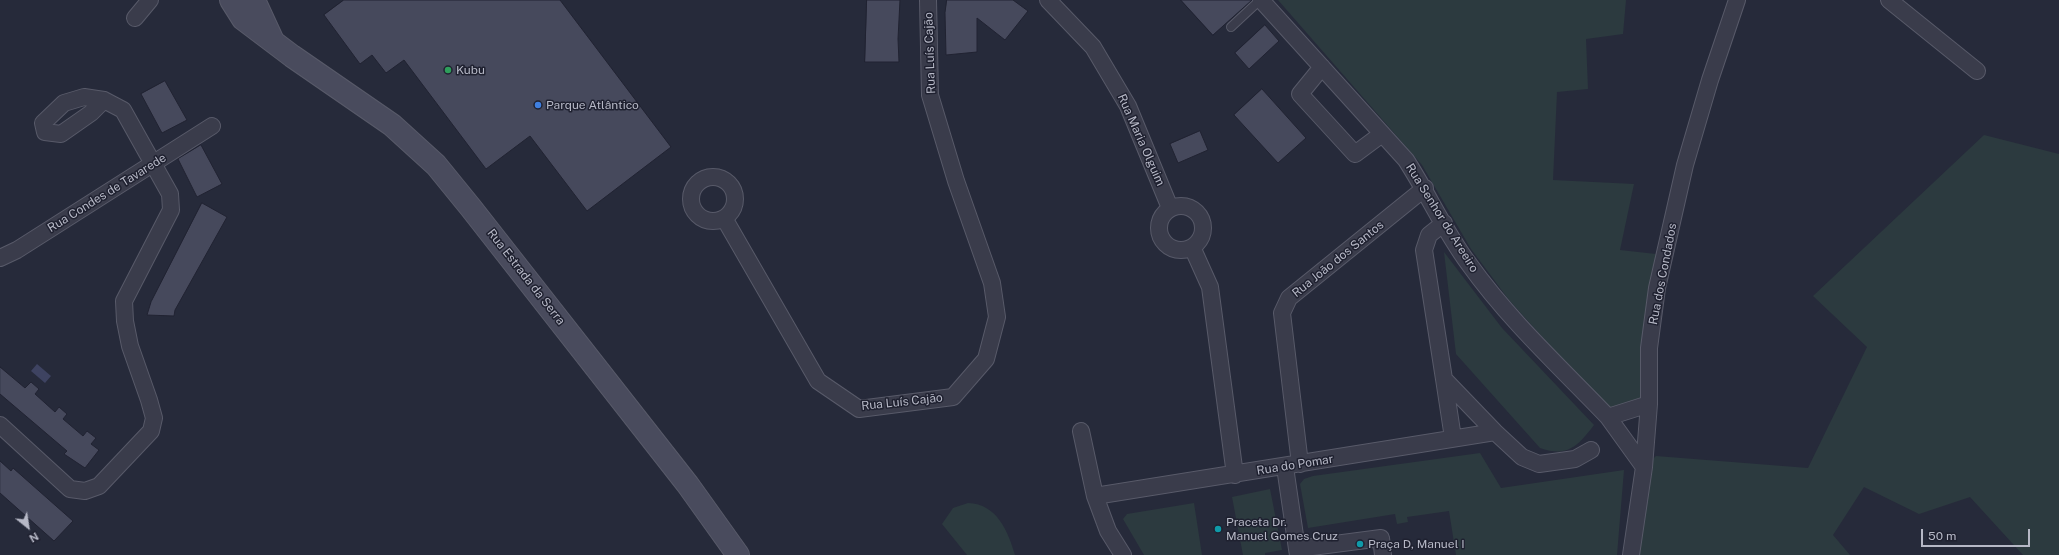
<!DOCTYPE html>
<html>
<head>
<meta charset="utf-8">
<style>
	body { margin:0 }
	#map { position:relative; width:2059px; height:555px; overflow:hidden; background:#262a3a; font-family:"Public Sans",sans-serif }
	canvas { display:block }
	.north { position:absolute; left:8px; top:507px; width:40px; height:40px; -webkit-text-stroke:3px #1f2130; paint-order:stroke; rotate:150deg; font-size:11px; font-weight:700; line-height:16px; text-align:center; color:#b6b8c6 }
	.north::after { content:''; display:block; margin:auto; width:14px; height:18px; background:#b6b8c6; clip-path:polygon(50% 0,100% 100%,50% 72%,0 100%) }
	.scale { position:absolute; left:1921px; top:529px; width:109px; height:18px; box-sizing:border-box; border:2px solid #b6b8c6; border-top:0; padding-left:5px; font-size:12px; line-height:14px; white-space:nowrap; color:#b6b8c6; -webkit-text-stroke:3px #1f2130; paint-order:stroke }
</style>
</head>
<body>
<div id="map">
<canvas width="2059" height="555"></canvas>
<div class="north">N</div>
<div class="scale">50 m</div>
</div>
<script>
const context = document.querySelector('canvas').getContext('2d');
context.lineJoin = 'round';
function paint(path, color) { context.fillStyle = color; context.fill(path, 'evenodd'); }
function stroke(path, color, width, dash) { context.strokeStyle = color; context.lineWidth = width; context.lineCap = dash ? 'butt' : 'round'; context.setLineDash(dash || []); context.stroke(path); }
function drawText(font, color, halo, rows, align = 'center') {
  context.font = font + ' "Public Sans",sans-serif'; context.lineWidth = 3; context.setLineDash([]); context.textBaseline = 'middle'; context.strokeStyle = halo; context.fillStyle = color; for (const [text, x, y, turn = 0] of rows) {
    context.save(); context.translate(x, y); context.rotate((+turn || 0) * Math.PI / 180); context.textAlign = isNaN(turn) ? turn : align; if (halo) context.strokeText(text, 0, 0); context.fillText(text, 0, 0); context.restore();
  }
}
const green = new Path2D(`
	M1278,0H1626L1623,34L1586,39L1588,89L1557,92L1553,180L1634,184L1620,250L1656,254L1647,305L1643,399L1608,410L1509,300L1471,249L1422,165Z
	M1984,135L2059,154V555H2023L1970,497L1919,514L1864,487L1833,535L1850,555H1631L1644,467L1656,456L1808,468L1867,347L1813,296Z
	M1444,252L1502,328L1594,425C1578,446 1567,458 1540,448L1456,354Z
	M1480,453L1501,488L1624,470L1617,555H1456L1449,511L1407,517L1408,522L1397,524L1395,514L1308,528L1300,484L1304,479L1313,476Z
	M1270,489L1282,550L1265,553V555H1243L1232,497Z
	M968,503C997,504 1008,531 1015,555H967L942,524L953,508Z
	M1194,503L1202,555H1144L1123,519L1127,514Z`);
const water = new Path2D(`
	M37,364L51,376L45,383L31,371Z`);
const building = new Path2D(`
	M344,0H560L671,147L587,211L530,136L486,169L404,60L386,73L372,55L360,64L324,15Z
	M867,0H900L898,39L899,62H865Z
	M947,0H1013L1028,11L1005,40L977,18V52L946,55L945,13Z
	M1181,0H1252L1213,35Z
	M1265,25L1279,41L1249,69L1235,53Z
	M165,81L187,120L162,133L141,94Z
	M1262,89L1306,138L1278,163L1234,115Z
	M1200,131L1208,150L1178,163L1170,144Z
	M201,145L222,184L197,197L178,159Z
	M202,203L227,217L175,310L174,316L147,315L151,302Z
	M0,367L25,388L31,382L39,389L35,394L55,412L59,407L67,414L63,419L83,436L87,431L96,438L91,444L99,450L85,468L64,454L67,451L0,394Z
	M0,461L11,471L13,468L73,521L54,541L0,493Z`);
const lane = new Path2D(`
	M1231,27L1260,0`);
const street = new Path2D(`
	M1048,0L1093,47L1128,106L1170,208
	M1261,0L1406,160C1428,194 1445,232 1469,264C1509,320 1561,368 1608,417
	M1889,0L1977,71
	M135,18L150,0
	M1322,67L1300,94L1355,154L1382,134
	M691 199a22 22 0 1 1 44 0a22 22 0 1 1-44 0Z
	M1159 228a22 22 0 1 1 44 0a22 22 0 1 1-44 0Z
	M724,218L818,381L859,409L953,397L986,359L997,317L992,283L956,181L930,95L928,0
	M1444,223L1429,235L1424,250L1444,379L1495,432L1522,457L1539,464L1575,459L1591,450
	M1192,247L1210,287L1235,475
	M0,258L17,250L212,126
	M1444,379L1453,438
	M0,425L70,489L85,491L99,486L151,431L154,418L149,400L130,346L125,321L124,301L171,210L170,194L123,110L104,100L84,97L64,103L43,123L45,132L61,134L91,113L104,100
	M1081,431L1095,496L1108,531L1123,555
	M1300,464L1282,313L1289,298L1425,188
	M1285,467L1297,549
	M1644,467L1608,417L1649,404
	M1095,496L1495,432
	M1298,555L1297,549L1381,538L1383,555
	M1631,555L1644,467L1649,404V348L1657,288L1685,165L1710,80L1737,0`);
const secondary = new Path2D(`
	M231,0L243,19L292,56L392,125L436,165L471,208L688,485L738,555
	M254,0L272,39`);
const markers = [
	[448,70,4,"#2e9e5b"],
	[538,105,4,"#3f7fe0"],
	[1218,529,4,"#0f9aa8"],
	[1360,544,4,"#0f9aa8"]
];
const streetNames = [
	["Rua Luís Cajão",930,53,-92],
	["Rua Maria Olguim",1141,140,66],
	["Rua Condes de Tavarede",107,193,-32],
	["Rua Senhor do Areeiro",1442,218,58],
	["Rua João dos Santos",1338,259,-39],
	["Rua dos Condados",1663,274,-79],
	["Rua Estrada da Serra",526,277,52],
	["Rua Luís Cajão",902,402,-6],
	["Rua do Pomar",1295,465,-9]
];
const poiNames = [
	["Kubu",456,70],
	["Parque Atlântico",546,105],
	["Praceta Dr.",1226,522],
	["Manuel Gomes Cruz",1226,536],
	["Praça D, Manuel I",1368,544]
];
paint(green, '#2c3a3f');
paint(water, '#3e4361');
paint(building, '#46495c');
stroke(building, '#212332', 1);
stroke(lane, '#585a69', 10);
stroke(street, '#585a69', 18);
stroke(secondary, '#585a69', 24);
stroke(lane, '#3a3c4b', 8);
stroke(street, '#3a3c4b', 16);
stroke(secondary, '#494b5d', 22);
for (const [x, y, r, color] of markers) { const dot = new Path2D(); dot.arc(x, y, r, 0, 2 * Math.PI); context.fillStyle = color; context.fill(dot); stroke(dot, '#1f2130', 1.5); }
drawText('12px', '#b6b8c6', '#1f2130', streetNames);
drawText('12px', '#b6b8c6', '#1f2130', poiNames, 'left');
</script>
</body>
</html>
